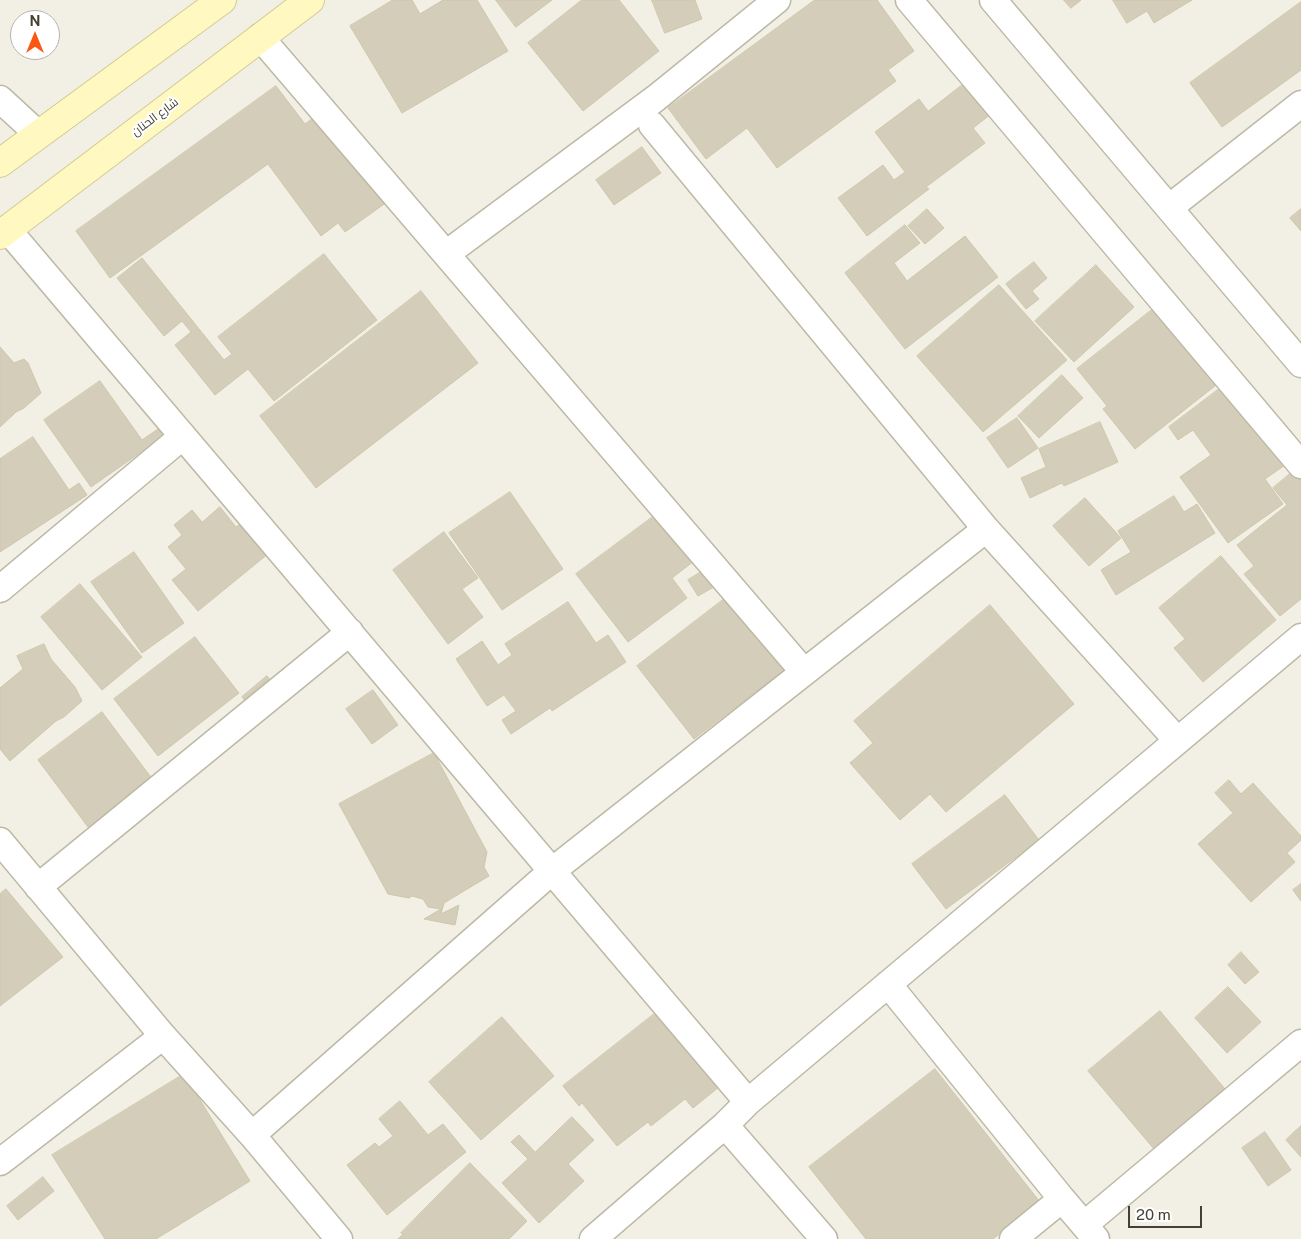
<!DOCTYPE html>
<html>
<head>
<meta charset="utf-8">
<style>
	body { margin:0 }
	#map { position:relative; width:1301px; height:1239px; overflow:hidden; background:#f2f0e4; font-family:"Public Sans",sans-serif }
	canvas { display:block }
	.north { position:absolute; left:10px; top:10px; width:50px; height:50px; box-sizing:border-box; background:#fff; border:1px solid #b4b3ae; border-radius:50%; rotate:0deg; font-size:14px; font-weight:700; line-height:20px; text-align:center; color:#444034 }
	.north::after { content:''; display:block; margin:auto; width:18px; height:22px; background:#fc5611; clip-path:polygon(50% 0,100% 100%,50% 72%,0 100%) }
	.scale { position:absolute; left:1128px; top:1206px; width:74px; height:22px; box-sizing:border-box; border:2px solid #444034; border-top:0; padding-left:6px; font-size:15px; line-height:18px; white-space:nowrap; color:#444034; -webkit-text-stroke:4px #fff; paint-order:stroke }
</style>
</head>
<body>
<div id="map">
<canvas width="1301" height="1239"></canvas>
<div class="north">N</div>
<div class="scale">20 m</div>
</div>
<script>
const context = document.querySelector('canvas').getContext('2d');
context.lineJoin = 'round';
function paint(path, color) { context.fillStyle = color; context.fill(path, 'evenodd'); }
function stroke(path, color, width, dash) { context.strokeStyle = color; context.lineWidth = width; context.lineCap = dash ? 'butt' : 'round'; context.setLineDash(dash || []); context.stroke(path); }
function drawText(font, color, halo, rows, align = 'center') {
  context.font = font + ' "Public Sans",Cairo,sans-serif'; context.lineWidth = 4; context.setLineDash([]); context.textBaseline = 'middle'; context.strokeStyle = halo; context.fillStyle = color; for (const [text, x, y, turn = 0] of rows) {
    context.save(); context.translate(x, y); context.rotate((+turn || 0) * Math.PI / 180); context.textAlign = isNaN(turn) ? turn : align; if (halo) context.strokeText(text, 0, 0); context.fillText(text, 0, 0); context.restore();
  }
}
const building = new Path2D(`
	M393,0H412L420,14L443,0H477L508,51L402,113L350,26Z
	M496,0H552L516,27Z
	M582,0H619L659,51L583,111L528,43Z
	M652,0H695L702,19L665,33Z
	M815,0H877L914,51L888,70L896,81L777,168L747,128L706,159L668,108Z
	M1064,0H1081L1071,8Z
	M1113,0H1192L1154,23L1147,11L1127,23Z
	M1301,2V70L1222,127L1190,83Z
	M970,79L995,111L973,128L985,143L926,187L929,189L867,236L838,198L883,165L894,180L905,172L875,132L919,99L928,111Z
	M276,86L305,124L321,112L387,202L345,232L338,223L321,236L268,164L110,278L76,231Z
	M642,147L661,173L614,205L596,180Z
	M927,209L944,228L925,244L908,226Z
	M1301,209V231L1290,218Z
	M905,225L920,243L894,263L907,281L965,236L998,277L905,349L845,273Z
	M324,254L377,320L274,401L248,369L215,395L175,345L191,332L182,321L164,336L117,278L142,258L224,360L232,354L218,337Z
	M1034,262L1047,278L1032,291L1039,299L1026,309L1006,284Z
	M1096,265L1134,307L1074,362L1035,321Z
	M999,285L1067,360L983,432L917,356Z
	M421,291L478,363L316,488L260,416Z
	M1158,305L1220,382L1135,449L1103,409L1107,406L1077,369Z
	M0,347L14,363L24,359L28,363L41,393L24,408L16,412L0,427Z
	M1062,375L1083,398L1039,438L1018,416Z
	M100,381L142,440L158,429L166,441L147,455L144,450L91,487L44,420Z
	M1227,383L1291,461L1265,479L1283,504L1228,543L1180,477L1211,455L1193,430L1178,440L1169,427Z
	M1017,418L1038,448L1008,468L987,438Z
	M1100,422L1118,462L1064,486L1062,483L1030,498L1021,478L1046,467L1039,449Z
	M33,437L69,490L79,483L87,495L0,552V459Z
	M1297,468L1301,472V599L1280,616L1244,574L1254,566L1237,545L1287,505L1273,488Z
	M510,492L563,569L502,610L449,533Z
	M1174,496L1184,512L1197,504L1215,533L1116,595L1101,570L1131,552L1118,531Z
	M1085,498L1121,538L1089,566L1053,526Z
	M220,507L236,527L248,518L274,549L198,611L172,580L186,569L168,547L182,535L174,525L192,510L202,522Z
	M662,510L698,558L672,578L687,598L628,642L576,574Z
	M444,532L478,578L462,589L483,617L448,644L393,570Z
	M134,552L184,623L142,653L91,582Z
	M1221,556L1276,620L1203,682L1174,648L1185,639L1159,608Z
	M711,566L721,583L698,596L688,580Z
	M80,584L142,657L102,690L41,617Z
	M732,593L788,667L694,739L637,666Z
	M568,602L596,643L608,635L626,662L552,711L550,708L511,734L502,720L516,711L504,695L487,706L456,659L482,641L498,665L512,655L505,644Z
	M990,605L1074,704L946,812L930,794L900,820L850,763L873,743L854,721Z
	M195,637L239,693L158,756L114,699Z
	M44,644L51,659L75,687L82,701L64,717L56,721L10,761L0,749V688L23,669L17,656Z
	M267,676L277,688L251,708L242,697Z
	M373,690L398,725L372,744L346,709Z
	M102,712L156,784L91,831L38,760Z
	M434,753L487,852L484,867L489,876L444,903L441,914L459,905L455,925L424,919L441,909L428,907L423,899L412,896L409,898L388,894L339,804Z
	M1229,780L1241,794L1253,783L1301,836V840L1287,853L1295,862L1251,902L1198,844L1233,813L1215,793Z
	M1005,795L1039,840L946,909L912,864Z
	M1301,884V901L1293,890Z
	M6,889L63,957L0,1006V894Z
	M1241,952L1259,972L1245,984L1228,965Z
	M1228,987L1261,1022L1227,1053L1195,1018Z
	M658,1011L719,1087L693,1108L685,1099L651,1126L648,1122L617,1146L582,1103L579,1106L563,1086Z
	M1160,1011L1225,1089L1154,1149L1088,1071Z
	M502,1017L554,1076L481,1140L429,1082Z
	M935,1069L1040,1202L993,1239H866L809,1167Z
	M184,1074L250,1181L156,1239H105L52,1155Z
	M400,1101L428,1135L443,1124L466,1152L387,1215L347,1165L375,1143L379,1147L393,1136L379,1119Z
	M572,1117L594,1140L568,1164L584,1181L539,1223L502,1183L528,1159L511,1142L519,1135L535,1152Z
	M1301,1126V1157L1286,1140Z
	M1265,1132L1291,1170L1268,1186L1242,1148Z
	M470,1163L527,1221L509,1239H398L403,1234L401,1233Z
	M43,1177L54,1191L18,1220L7,1206Z`);
const street = new Path2D(`
	M909,0L1301,465
	M993,0L1301,364
	M260,37L804,672
	M0,99L38,134
	M652,125L986,529L1177,740
	M1169,208L1301,104
	M7,229L748,1102
	M446,254L656,98L777,0
	M0,589L183,436
	M0,841L163,1036L252,1135L339,1239
	M38,887L350,632
	M888,984L1062,1199L1096,1239
	M725,1125L824,1239
	M252,1135L552,871L986,529
	M0,1162L163,1036
	M1084,1225L1301,1043
	M593,1239L725,1125L748,1102L1301,637
	M1013,1239L1062,1199`);
const secondary = new Path2D(`
	M0,163L222,0
	M0,235L310,0`);
const streetNames = [
	["شارع الحنان",155,117,-37]
];
paint(building, '#d4cdb9');
stroke(building, '#cec6ac', 1);
stroke(street, '#bdb9a6', 29);
stroke(secondary, '#d3cb93', 30);
stroke(street, '#fff', 26);
stroke(secondary, '#fff9c1', 28);
drawText('12px', '#444034', '#fff', streetNames);
</script>
</body>
</html>
